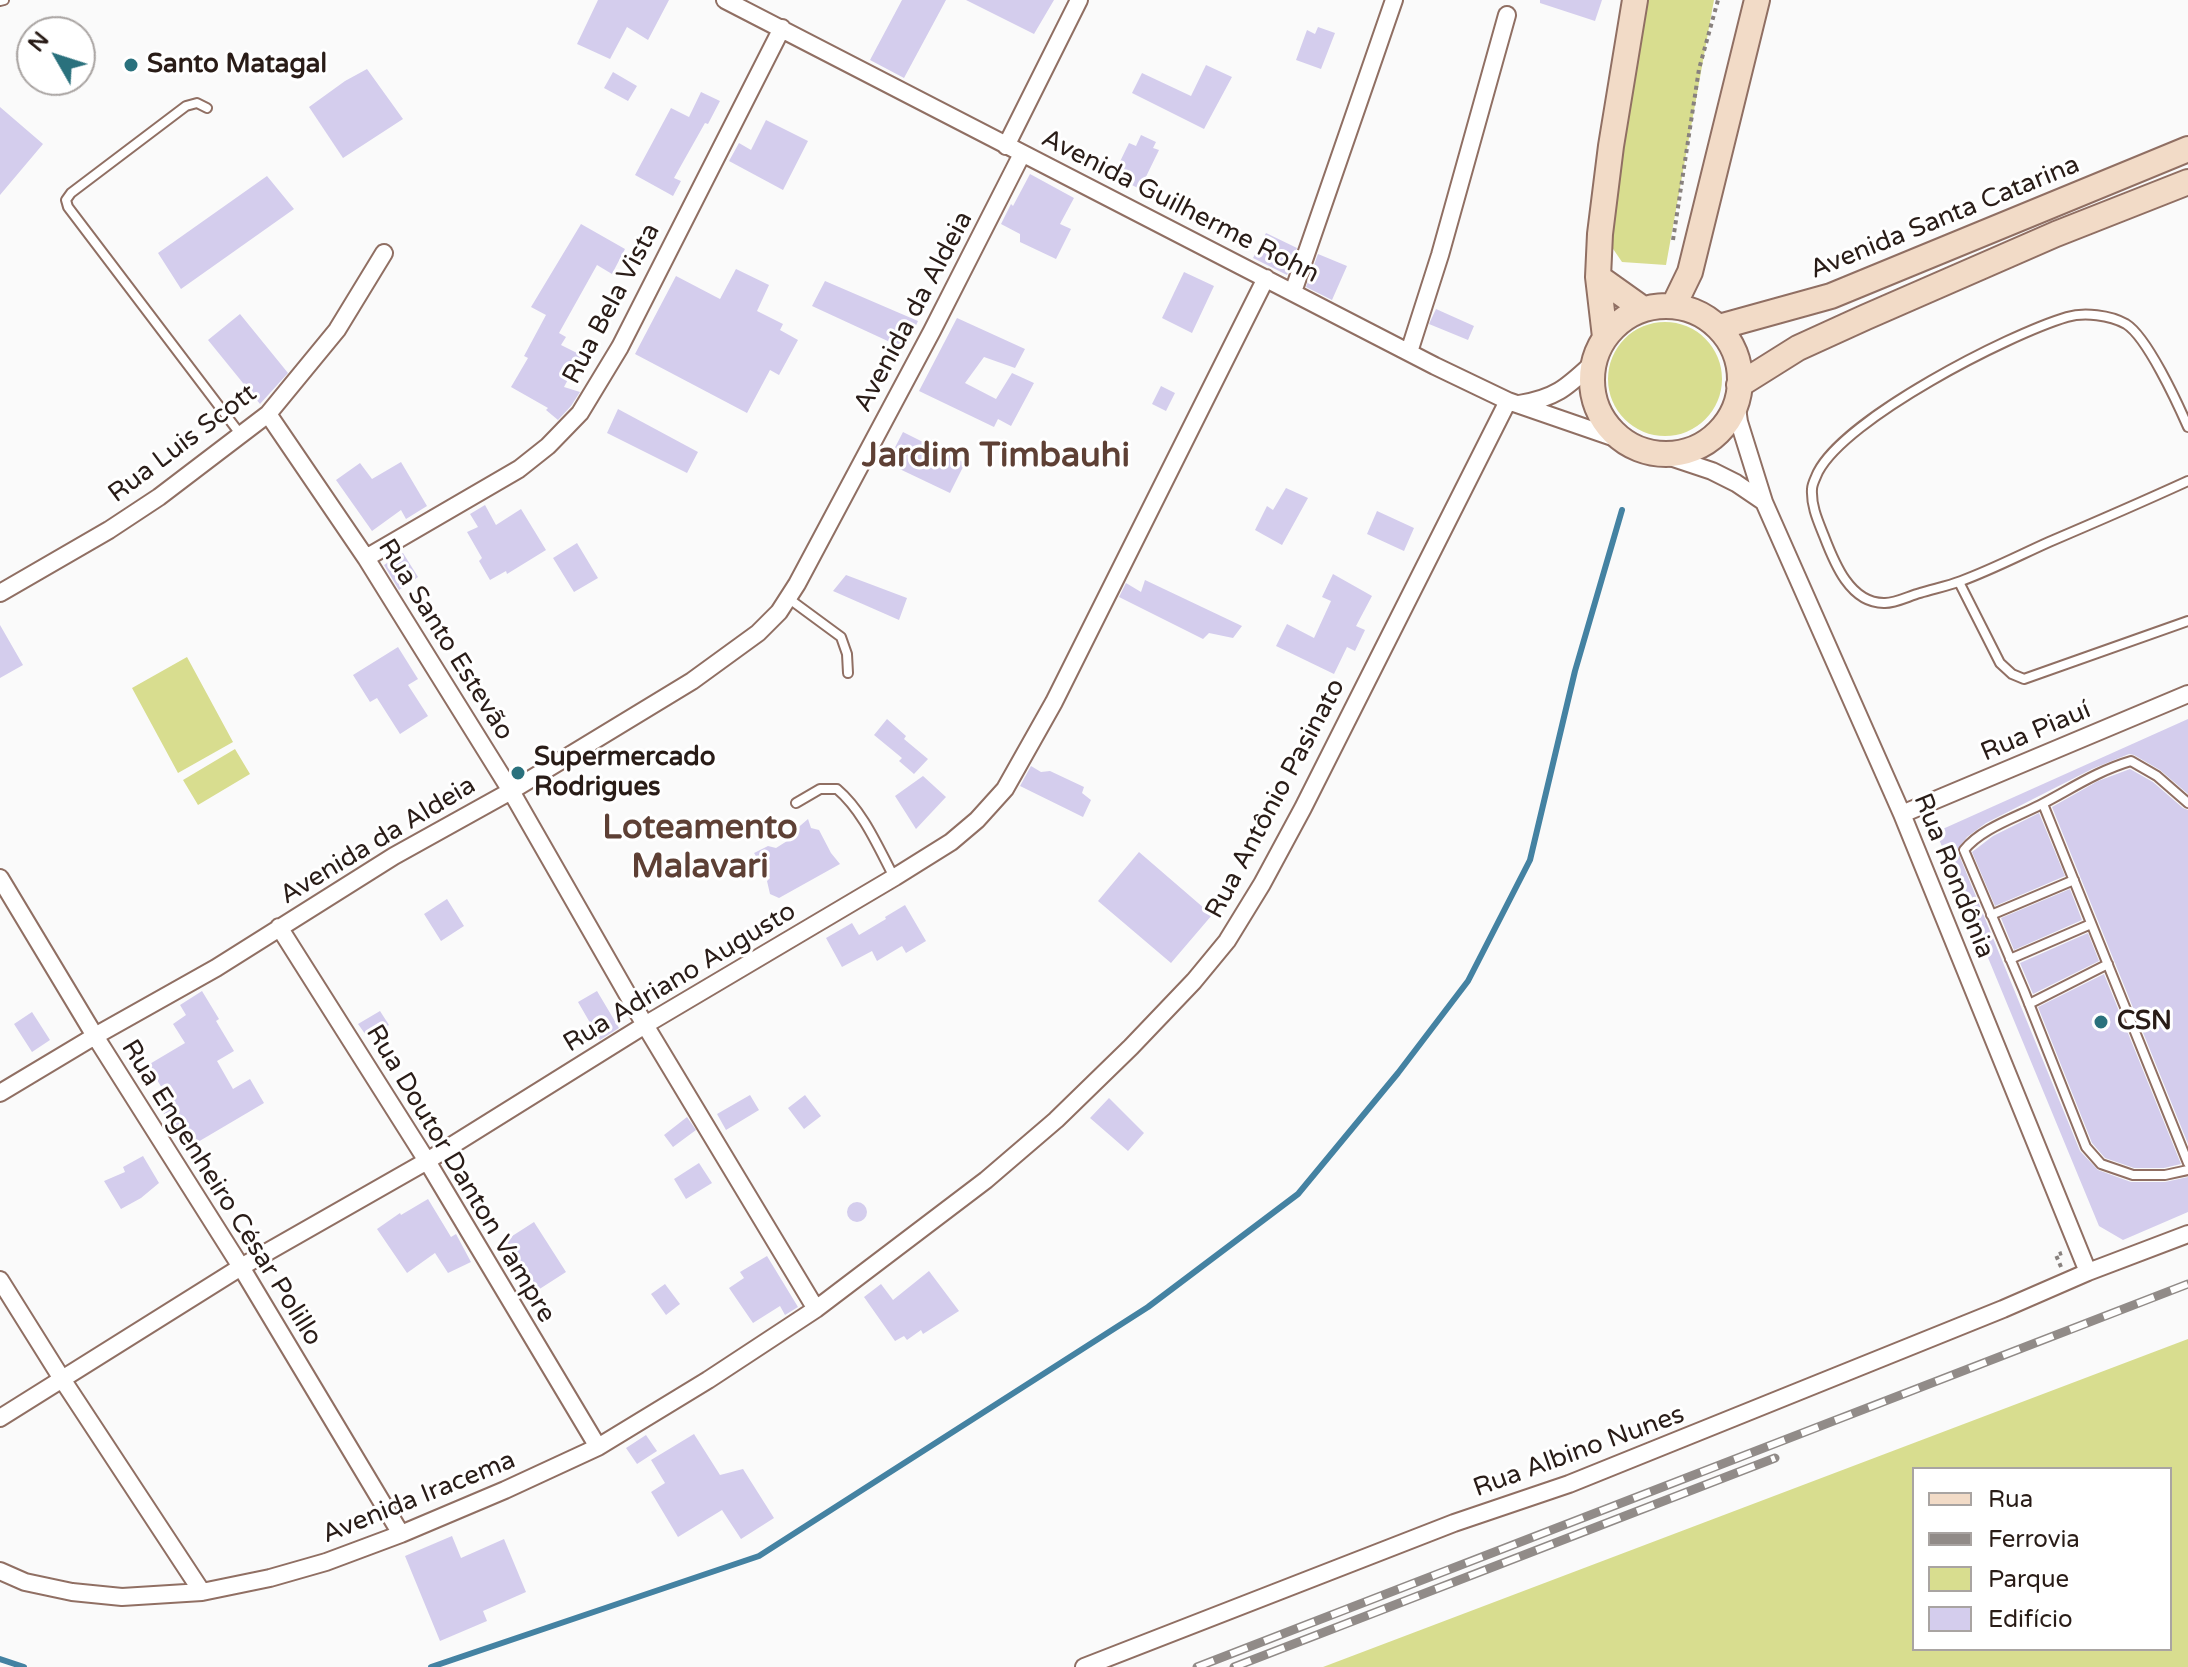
<!DOCTYPE html>
<html>
<head>
<meta charset="utf-8">
<style>
	body { margin:0 }
	#map { position:relative; width:2188px; height:1667px; overflow:hidden; background:#fafafa; font-family:"Varela Round",sans-serif }
	canvas { display:block }
	.legend { position:absolute; left:1912px; top:1467px; width:260px; height:184px; box-sizing:border-box; background:#fff; border:2px solid #a9a4a2; margin:0; padding:10px 14px; list-style:none; font-size:24px; color:#291c17 }
	.legend li { display:flex; align-items:center; gap:16px; height:40px }
	.legend b { width:40px; border:2px solid #a9a4a2 }
	.north { position:absolute; left:16px; top:16px; width:80px; height:80px; box-sizing:border-box; background:#fff; border:2px solid #a9a4a2; border-radius:50%; rotate:309deg; font-size:22px; font-weight:700; line-height:32px; text-align:center; color:#291c17 }
	.north::after { content:''; display:block; margin:auto; width:28px; height:36px; background:#2a717d; clip-path:polygon(50% 0,100% 100%,50% 72%,0 100%) }
</style>
</head>
<body>
<div id="map">
<canvas width="2188" height="1667"></canvas>
<ul class="legend">
<li><b style="height:10px;background:#f2dbc7"></b>Rua</li>
<li><b style="height:10px;background:#918b88"></b>Ferrovia</li>
<li><b style="height:22px;background:#d8dd8f"></b>Parque</li>
<li><b style="height:22px;background:#d4cded"></b>Edifício</li>
</ul>
<div class="north">N</div>
</div>
<script>
const context = document.querySelector('canvas').getContext('2d');
context.lineJoin = 'round';
function paint(path, color) { context.fillStyle = color; context.fill(path, 'evenodd'); }
function stroke(path, color, width, dash) { context.strokeStyle = color; context.lineWidth = width; context.lineCap = dash ? 'butt' : 'round'; context.setLineDash(dash || []); context.stroke(path); }
function drawText(font, color, halo, rows, align = 'center') {
  context.font = font + ' "Varela Round",sans-serif'; context.lineWidth = 6; context.setLineDash([]); context.textBaseline = 'middle'; context.strokeStyle = halo; context.fillStyle = color; for (const [text, x, y, turn = 0] of rows) {
    context.save(); context.translate(x, y); context.rotate((+turn || 0) * Math.PI / 180); context.textAlign = isNaN(turn) ? turn : align; if (halo) context.strokeText(text, 0, 0); context.fillText(text, 0, 0); context.restore();
  }
}
const green = new Path2D(`
	M1640,0H1714L1666,265L1622,262L1605,237Z
	M1608 379a57 57 0 1 1 114 0a57 57 0 1 1-114 0Z
	M187,657L233,742L178,773L132,688Z
	M235,749L250,774L198,805L183,780Z
	M2188,1339V1667H1323ZM1914,1469H2170V1649H1914Z`);
const stream = new Path2D(`
	M0,1659L24,1667
	M431,1667L759,1556L1148,1307L1298,1194L1398,1073L1468,981L1530,860L1575,671L1622,510`);
const building = new Path2D(`
	M598,0H669L648,40L627,27L610,59L577,44Z
	M902,0H946L904,78L870,60Z
	M966,0H1054L1034,34Z
	M1540,0H1602L1595,21L1540,3Z
	M1318,27L1335,33L1321,69L1296,60L1307,30L1315,34Z
	M1206,65L1232,77L1204,129L1132,93L1142,73L1191,96Z
	M367,69L403,119L343,158L309,107L345,81Z
	M613,72L637,86L628,101L604,88Z
	M701,92L720,101L708,124L705,123L674,178L681,181L673,196L635,175L671,108L689,117Z
	M0,107L43,144L0,195Z
	M766,120L808,141L783,190L729,161L739,143L751,150Z
	M1141,135L1156,142L1153,148L1159,150L1140,189L1113,176L1129,143L1136,146Z
	M1030,174L1074,198L1060,224L1071,229L1056,259L1020,242V234L1001,224L1011,204L1013,206Z
	M267,176L294,209L181,289L158,253Z
	M581,224L625,249L612,274L597,265L559,333L566,337L561,345L581,355L564,387L580,392L571,406L558,420L546,410L548,408L511,387L528,358L524,356L546,315L531,307Z
	M1266,233L1297,248L1287,275L1253,258Z
	M1318,254L1347,266L1332,300L1306,287Z
	M736,269L769,285L757,311L783,324L780,330L798,340L779,375L770,370L747,413L635,354L676,276L720,299Z
	M1184,272L1214,286L1192,333L1162,318Z
	M825,281L918,321L905,349L812,306Z
	M1436,309L1474,326L1468,340L1429,324Z
	M240,314L288,373L260,404L208,340Z
	M957,318L1025,349L1015,368L984,357L965,383L996,399L1012,373L1034,383L1011,426L998,419L994,427L919,391Z
	M1161,386L1175,393L1166,411L1152,404Z
	M618,409L698,452L687,473L607,433Z
	M903,432L965,463L950,493L887,463Z
	M401,462L427,506L406,519L401,510L372,531L336,480L360,463L372,479Z
	M1286,488L1308,498L1282,545L1255,530L1267,506L1273,510Z
	M485,505L496,525L521,509L546,550L507,574L506,571L490,580L479,561L482,558L467,532L478,527L470,514Z
	M1377,511L1414,528L1404,551L1367,534Z
	M577,543L598,578L574,592L553,558Z
	M403,553L418,577L399,590L384,565Z
	M1333,574L1372,596L1356,626L1365,630L1355,651L1347,647L1334,674L1276,646L1287,624L1314,638L1331,601L1322,597Z
	M846,575L907,598L899,620L833,591Z
	M1145,580L1242,626L1233,638L1209,633L1203,639L1119,597L1126,583L1141,592Z
	M0,625L23,665L0,678Z
	M398,647L418,679L408,685L428,716L400,734L377,698L370,702L353,675Z
	M887,719L906,736L904,739L928,759L914,774L899,761L902,758L874,735Z
	M2188,719V794L2160,770L2134,755L2129,754L2092,769L1986,823L1967,837L1957,850L2080,1151L2098,1170L2131,1182H2165L2188,1177V1212L2123,1240L2099,1226L1936,832Z
	M1031,766L1041,772L1050,771L1084,787L1082,793L1091,800L1083,817L1020,786Z
	M2130,769L2153,782L2183,808L2188,810V1144L2052,807L2098,781Z
	M923,776L946,797L916,829L895,796Z
	M2039,813L2065,876L1995,906L1972,852L1993,836Z
	M808,819L811,828L819,830L831,853L840,864L779,898L770,894L767,881L770,878L754,853L768,846L776,848L795,836L794,831Z
	M1139,852L1212,915L1171,963L1098,901Z
	M2070,889L2082,920L2014,950L2001,918Z
	M447,899L464,926L441,941L424,914Z
	M905,905L926,941L906,953L902,946L877,961L872,951L842,967L826,938L852,923L859,935L886,919L885,917Z
	M2088,933L2099,961L2033,994L2020,963Z
	M2104,974L2181,1164L2164,1168H2134L2105,1158L2092,1143L2038,1007Z
	M202,991L219,1019L216,1021L234,1051L217,1061L233,1089L250,1079L264,1103L186,1149L166,1113L164,1114L155,1099L165,1093L148,1065L185,1043L173,1024L186,1015L180,1005Z
	M597,991L619,1028L600,1040L578,1002Z
	M380,1011L389,1025L368,1038L358,1024Z
	M32,1012L50,1040L32,1052L14,1024Z
	M750,1095L759,1110L726,1130L717,1114Z
	M805,1095L821,1116L804,1129L788,1108Z
	M1109,1098L1144,1133L1128,1151L1090,1118Z
	M687,1117L696,1130L673,1147L664,1135Z
	M143,1156L159,1183L141,1198L121,1209L104,1181L125,1172L123,1167Z
	M699,1163L712,1183L686,1199L674,1179Z
	M428,1199L451,1237L456,1234L471,1262L448,1273L435,1253L407,1273L377,1229L400,1213L401,1215Z
	M847 1212a10 10 0 1 1 20 0a10 10 0 1 1-20 0Z
	M534,1222L566,1272L538,1290L506,1240Z
	M767,1256L798,1307L785,1315L780,1306L753,1323L729,1288L744,1278L740,1272Z
	M929,1271L959,1311L923,1334L921,1330L907,1340L904,1336L895,1341L864,1297L881,1284L893,1300Z
	M665,1284L680,1304L666,1315L651,1294Z
	M694,1434L720,1475L743,1469L774,1518L741,1539L722,1510L678,1537L651,1492L665,1483L651,1460Z
	M646,1435L657,1451L637,1464L626,1448Z
	M452,1536L461,1558L504,1539L526,1592L483,1611L487,1621L440,1641L405,1556Z`);
const path = new Path2D(`
	M1673,240L1699,69L1718,0
	M2061,1267L2056,1255L2062,1253`);
const lane = new Path2D(`
	M0,1L4,0
	M207,108L197,103L186,106L71,193L66,200L68,207L241,435
	M2188,427C2177,402 2147,337 2126,324C2110,315 2084,312 2067,317C2007,335 1846,418 1818,472C1816,477 1812,484 1812,489C1811,506 1818,521 1824,536C1834,562 1850,604 1885,603C1896,603 1909,596 1920,593C1933,589 1948,586 1961,581C1991,570 2020,555 2049,542C2096,522 2142,502 2188,481
	M1959,582L2000,663L2012,674L2024,679L2188,621
	M788,598L841,637L847,654L848,673
	M796,803L820,789H837C863,811 878,847 894,877
	M2188,803L2157,776L2131,761C2097,771 2071,789 2040,805C2015,818 1982,828 1964,850L2024,991L2086,1147L2101,1164L2133,1175H2165L2188,1170
	M2043,804L2188,1163
	M1991,915L2074,880
	M2010,959L2091,924
	M2029,1004L2108,964`);
const street = new Path2D(`
	M725,0L1435,366L1508,401L1621,440
	M1006,146L1079,0
	M1293,292L1394,0
	M1409,352L1440,255L1507,15
	M1736,401L1739,422L1764,502L1902,814L2088,1272
	M1519,404C1556,398 1567,387 1593,363
	M268,414L366,558L511,791L645,1025L816,1309
	M1664,455L1712,471L1736,483L1764,502
	M366,558L519,469L548,446L580,413L620,347L782,28
	M0,593L109,530L159,497L268,414L337,330L384,253
	M1902,814L2188,694
	M0,878L95,1036L241,1267L401,1534
	M279,927L427,1161L598,1447
	M0,1093L95,1036L216,968L394,856L511,791L692,681L758,633L779,612L797,584L932,331L1022,154
	M0,1280L62,1379L202,1592
	M0,1418L241,1267L427,1161L645,1025L895,877L951,842L977,820L1005,789L1054,702L1266,278
	M0,1571L25,1582L72,1592L122,1597L202,1592L270,1578L326,1562L401,1534L505,1490L598,1447L708,1380L816,1309L986,1180L1056,1120L1131,1047L1194,981L1227,941L1262,884L1303,808L1508,401
	M1084,1667L1454,1523L1569,1484L2003,1309L2088,1272L2188,1234`);
const secondary = new Path2D(`
	M1598,277L1643,309
	M1674,305L1690,272L1757,0
	M1592 380a74 74 0 1 1 148 0a74 74 0 1 1-148 0Z
	M1719,327L1831,296L2188,149
	M1605,337L1598,277L1600,234L1611,146L1635,0
	M1739,385L1798,348L1866,317L2056,234L2188,182`);
const rail = new Path2D(`
	M1197,1667L2188,1284
	M1234,1667L1775,1458`);
const markers = [
	[131,65,8,"#2a717d"],
	[518,773,8,"#2a717d"],
	[2101,1022,8,"#2a717d"]
];
const poiNames = [
	["Santo Matagal",147,65],
	["Supermercado",534,758],
	["Rodrigues",534,788],
	["CSN",2117,1022]
];
const streetNames = [
	["Avenida Guilherme Rohn",1180,207,27],
	["Avenida Santa Catarina",1945,218,-22],
	["Rua Bela Vista",612,304,-62],
	["Avenida da Aldeia",914,312,-62],
	["Rua Luis Scott",183,444,-37],
	["Rua Santo Estevão",445,640,58],
	["Rua Piauí",2036,732,-23],
	["Rua Antônio Pasinato",1276,799,-62],
	["Avenida da Aldeia",378,841,-31],
	["Rua Rondônia",1953,876,68],
	["Rua Adriano Augusto",680,978,-31],
	["Rua Doutor Danton Vampre",460,1174,59],
	["Rua Engenheiro César Polillo",221,1193,58],
	["Rua Albino Nunes",1579,1452,-20],
	["Avenida Iracema",419,1498,-22]
];
const districtNames = [
	["Jardim Timbauhi",996,457],
	["Loteamento",700,829],
	["Malavari",700,868]
];
paint(green, '#d8dd8f');
stroke(stream, '#4482a2', 6);
paint(building, '#d4cded');
stroke(lane, '#906f63', 12);
stroke(street, '#906f63', 20);
stroke(secondary, '#906f63', 28);
stroke(path, '#88817e', 4, [4, 4]);
stroke(lane, '#fff', 8);
stroke(street, '#fff', 16);
stroke(secondary, '#f2dbc7', 24);
stroke(rail, '#918b88', 9);
stroke(rail, '#fff', 6, [18]);
for (const [x, y, r, color] of markers) { const dot = new Path2D(); dot.arc(x, y, r, 0, 2 * Math.PI); context.fillStyle = color; context.fill(dot); stroke(dot, '#fff', 3); }
drawText('bold 26px', '#291c17', '#fff', poiNames, 'left');
drawText('26px', '#291c17', '#fff', streetNames);
drawText('bold 34px', '#5e4035', '#fff', districtNames);
</script>
</body>
</html>
